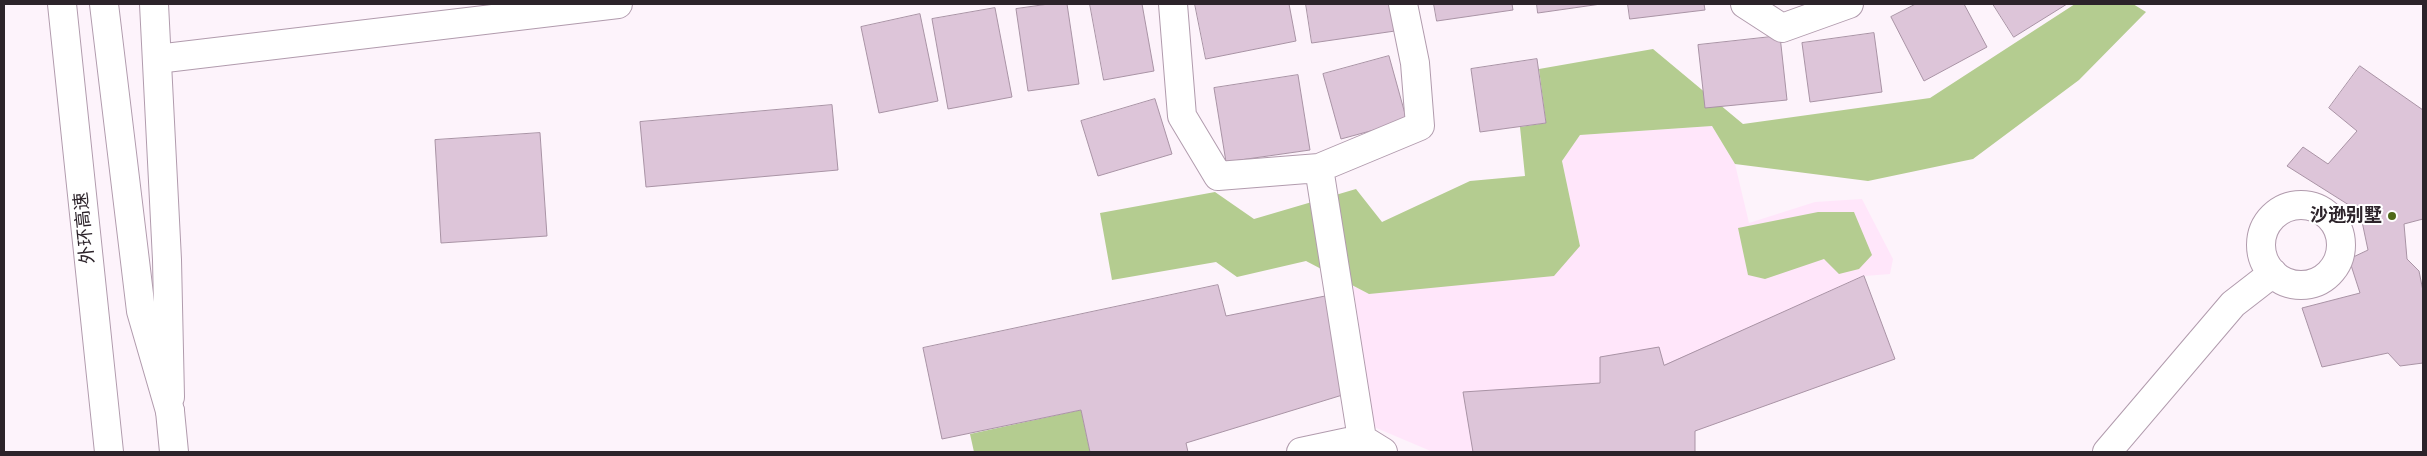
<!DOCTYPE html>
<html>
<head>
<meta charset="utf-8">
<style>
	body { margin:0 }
	#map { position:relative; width:2427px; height:456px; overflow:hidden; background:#fdf3fb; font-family:Merriweather,serif }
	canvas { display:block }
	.frame { position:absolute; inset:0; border:5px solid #2c232a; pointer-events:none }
</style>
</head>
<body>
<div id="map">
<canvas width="2427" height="456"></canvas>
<div class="frame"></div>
</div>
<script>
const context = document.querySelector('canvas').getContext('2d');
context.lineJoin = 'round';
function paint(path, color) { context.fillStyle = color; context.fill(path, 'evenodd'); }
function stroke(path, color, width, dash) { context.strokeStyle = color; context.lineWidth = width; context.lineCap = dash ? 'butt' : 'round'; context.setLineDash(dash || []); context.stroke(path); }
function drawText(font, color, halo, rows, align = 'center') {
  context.font = font + ' Merriweather,"Noto Sans SC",serif'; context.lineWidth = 4; context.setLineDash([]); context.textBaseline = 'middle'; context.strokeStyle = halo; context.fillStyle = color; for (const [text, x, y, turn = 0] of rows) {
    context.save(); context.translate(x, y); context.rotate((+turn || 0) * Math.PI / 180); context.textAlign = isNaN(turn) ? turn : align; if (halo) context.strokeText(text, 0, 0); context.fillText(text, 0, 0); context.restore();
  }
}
const built = new Path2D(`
	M1712,126L1735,164L1749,223L1815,202L1862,199L1893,259L1890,274L1864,276L1895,359L1695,431V452H1433L1374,427L1353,286L1369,294L1580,246L1562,161L1580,135Z`);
const water = new Path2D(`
	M2075,4H2133L2146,12L2079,80L1973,159L1868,181L1735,164L1712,126L1580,135L1562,161L1580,246L1554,276L1369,294L1306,261L1237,277L1216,262L1112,280L1100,213L1215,192L1254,219L1356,189L1382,222L1470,181L1525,176L1520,127L1546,123L1539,69L1653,49L1743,124L1930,98Z
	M1818,212H1854L1872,255L1859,269L1839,274L1824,259L1765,279L1748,275L1738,228Z
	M1081,410L1090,452H974L970,434Z`);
const building = new Path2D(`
	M1049,4H1067L1079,84L1028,91L1016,9Z
	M1090,4H1142L1154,71L1104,80Z
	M1195,4H1289L1296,41L1206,59Z
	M1306,4H1391L1395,31L1312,43Z
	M1434,4H1512L1513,10L1437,21Z
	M1537,4H1601L1538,13Z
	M1628,4H1704L1705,10L1630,19Z
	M1916,4H1964L1987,47L1924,81L1891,17Z
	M1993,4H2067L2014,37Z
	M995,8L1012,97L948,109L932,19Z
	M920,14L938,101L879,113L861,27Z
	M1874,33L1882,92L1810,102L1802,43Z
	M1780,36L1787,100L1705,108L1698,45Z
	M1389,56L1407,121L1341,139L1323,74Z
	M1537,59L1546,123L1480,132L1471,69Z
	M2360,66L2423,110V219L2404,224L2407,259L2419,271L2423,291V363L2400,366L2388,353L2322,367L2302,308L2360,293L2349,259L2368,250L2360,212L2287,166L2303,147L2328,164L2357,131L2329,108Z
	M1298,75L1310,150L1226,162L1214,88Z
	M1155,99L1172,154L1098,176L1081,121Z
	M832,105L838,170L646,187L640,122Z
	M540,133L547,236L441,243L435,140Z
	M1864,276L1895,359L1695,431V452H1473L1463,392L1600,383V357L1659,347L1664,365Z
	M1218,285L1226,316L1335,294L1349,393L1186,443L1188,452H1090L1081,410L942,439L923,348Z`);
const minor = new Path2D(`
	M1173,4L1182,116L1218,176L1319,168L1420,126L1415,63L1403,4
	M1745,4L1782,28L1849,4
	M157,59L618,4
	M1319,168L1362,439L1383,452
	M2261 245a40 40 0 1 1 80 0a40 40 0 1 1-80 0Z
	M1301,452L1362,439
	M2107,452L2233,304L2273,273`);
const tertiary = new Path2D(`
	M154,4L167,260L170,397`);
const primary = new Path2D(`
	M170,411L174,452`);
const motorway = new Path2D(`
	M62,4L109,452
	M104,4L141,311L170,411`);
const markers = [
	[2392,216,5,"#4f6819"]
];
const poiNames = [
	["沙逊别墅",2382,216]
];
const streetNames = [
	["外环高速",85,228,-96]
];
paint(built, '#ffe6fa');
paint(water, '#b4cc90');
paint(building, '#ddc5d9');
stroke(building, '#a993a5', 1);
stroke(minor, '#b19bad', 30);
stroke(tertiary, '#b19bad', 30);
stroke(primary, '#b19bad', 30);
stroke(motorway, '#b19bad', 30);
stroke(minor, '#fff', 28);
stroke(tertiary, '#fff', 28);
stroke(primary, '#fff', 28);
stroke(motorway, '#fff', 28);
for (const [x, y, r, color] of markers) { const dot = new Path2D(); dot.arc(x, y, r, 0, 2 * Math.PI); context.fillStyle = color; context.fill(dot); stroke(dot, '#fff', 2); }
drawText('bold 18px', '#2c232a', '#fff', poiNames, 'right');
drawText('18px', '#2c232a', '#fff', streetNames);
</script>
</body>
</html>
